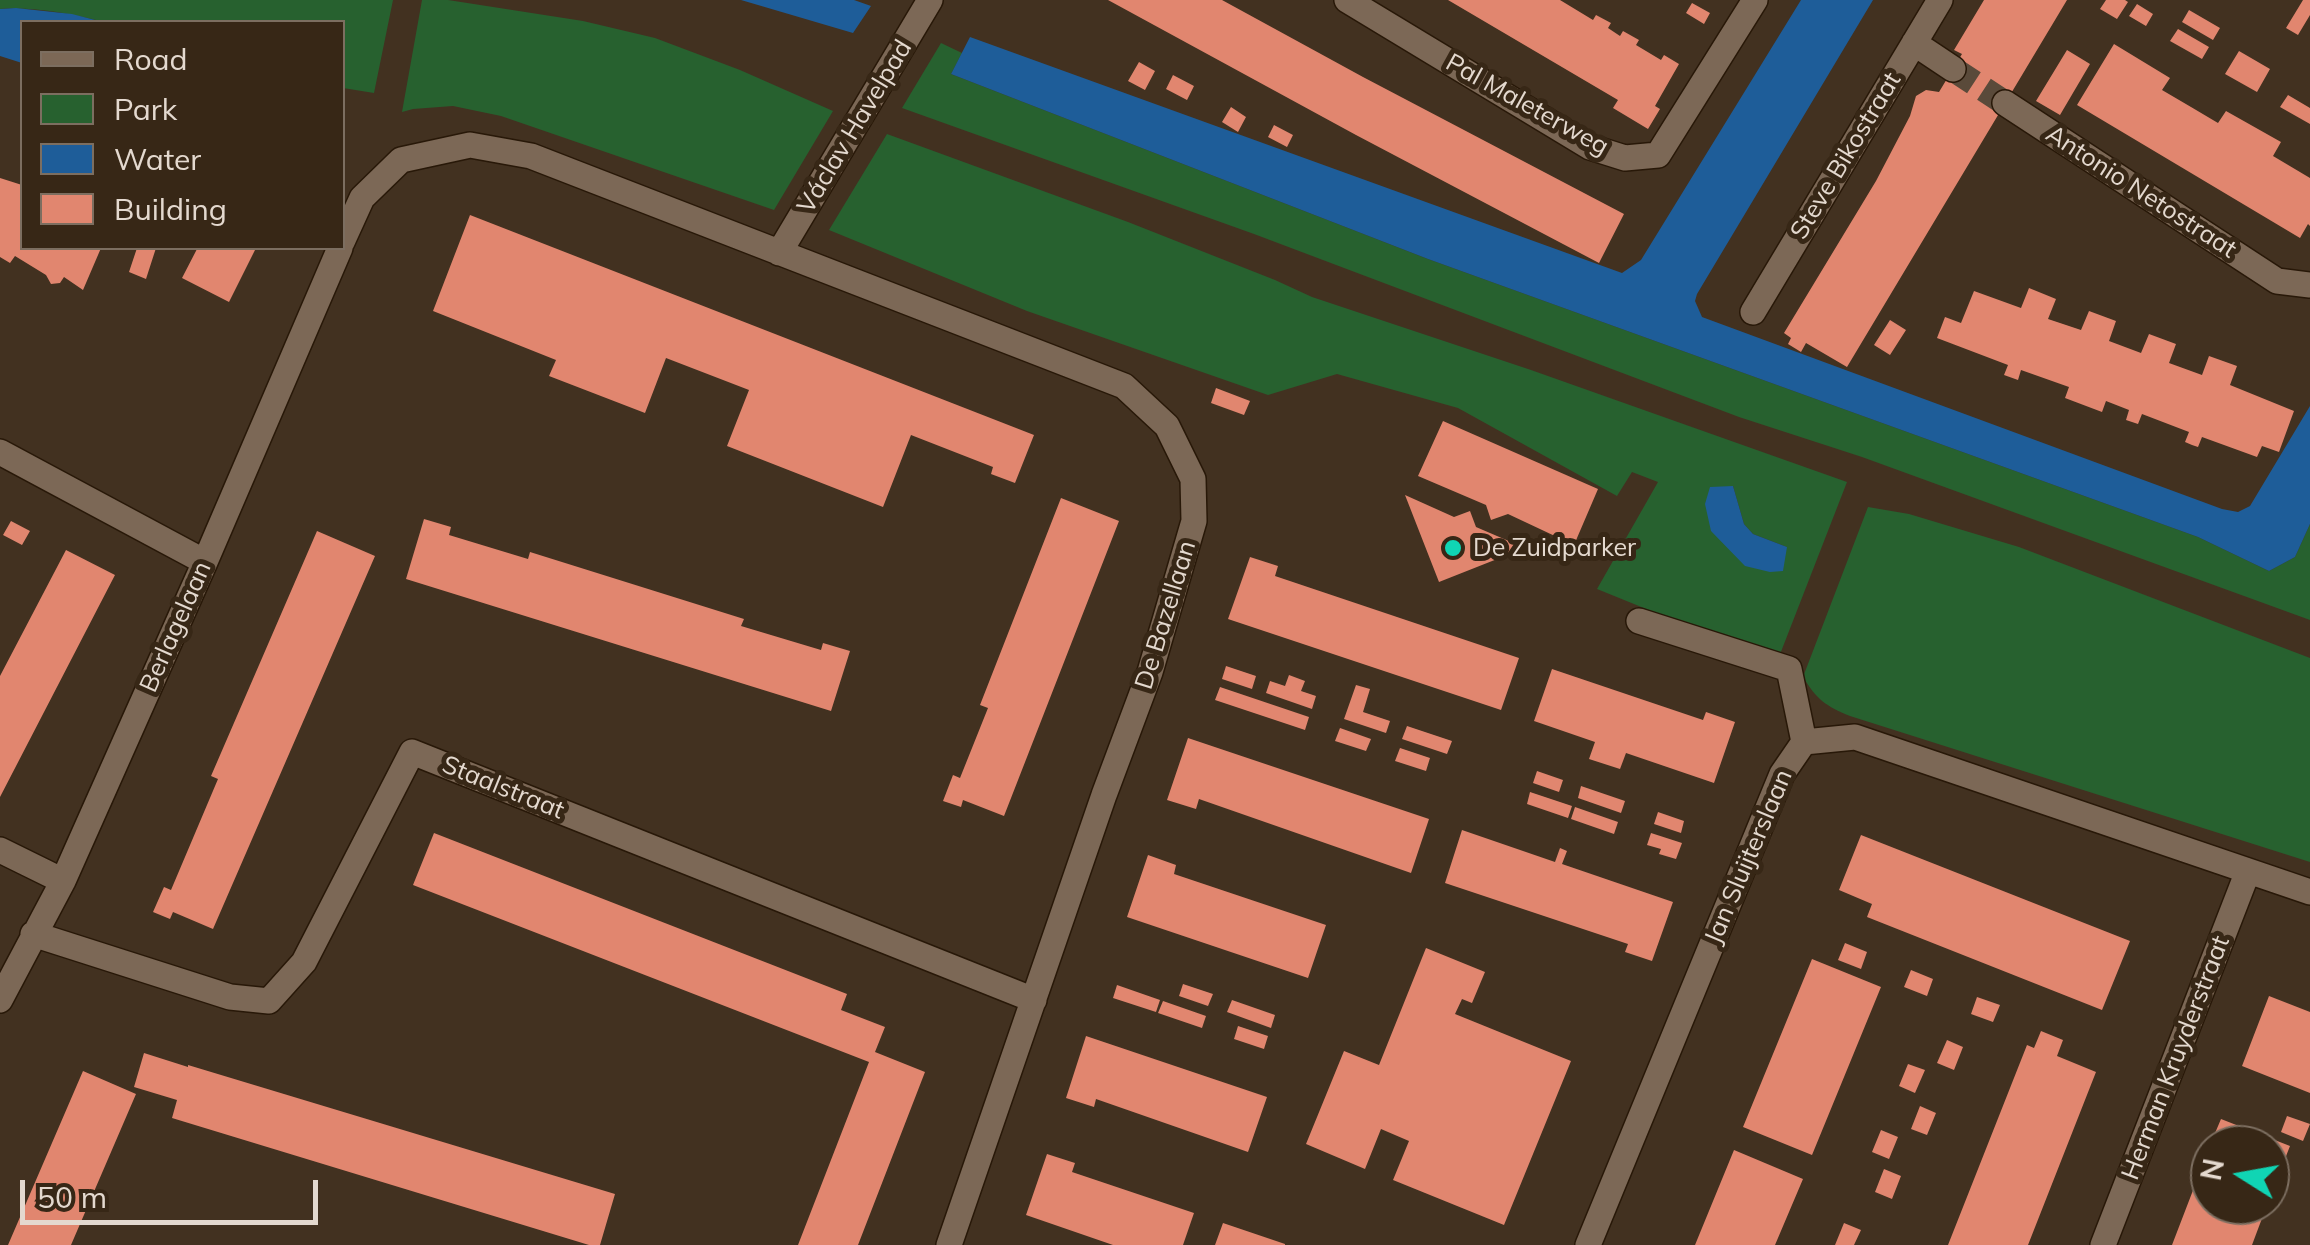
<!DOCTYPE html>
<html>
<head>
<meta charset="utf-8">
<style>
	body { margin:0 }
	#map { position:relative; width:2310px; height:1245px; overflow:hidden; background:#423120; font-family:Mulish,sans-serif }
	canvas { display:block }
	.legend { position:absolute; left:20px; top:20px; width:325px; height:230px; box-sizing:border-box; background:#372716; border:2px solid #7c6e60; margin:0; padding:12px 18px; list-style:none; font-size:30px; color:#e4d9cf }
	.legend li { display:flex; align-items:center; gap:20px; height:50px }
	.legend b { width:50px; border:2px solid #7c6e60 }
	.north { position:absolute; left:2190px; top:1125px; width:100px; height:100px; box-sizing:border-box; background:#372716; border:2px solid #7c6e60; border-radius:50%; rotate:281deg; font-size:28px; font-weight:700; line-height:40px; text-align:center; color:#e4d9cf }
	.north::after { content:''; display:block; margin:auto; width:35px; height:45px; background:#10d5b4; clip-path:polygon(50% 0,100% 100%,50% 72%,0 100%) }
	.scale { position:absolute; left:20px; top:1180px; width:298px; height:45px; box-sizing:border-box; border:5px solid #e4d9cf; border-top:0; padding-left:12px; font-size:30px; line-height:35px; white-space:nowrap; color:#e4d9cf; -webkit-text-stroke:8px #372716; paint-order:stroke }
</style>
</head>
<body>
<div id="map">
<canvas width="2310" height="1245"></canvas>
<ul class="legend">
<li><b style="height:12px;background:#7c6856"></b>Road</li>
<li><b style="height:28px;background:#27612f"></b>Park</li>
<li><b style="height:28px;background:#1e5d99"></b>Water</li>
<li><b style="height:28px;background:#e1866f"></b>Building</li>
</ul>
<div class="north">N</div>
<div class="scale">50 m</div>
</div>
<script>
const context = document.querySelector('canvas').getContext('2d');
context.lineJoin = 'round';
function paint(path, color) { context.fillStyle = color; context.fill(path, 'evenodd'); }
function stroke(path, color, width, dash) { context.strokeStyle = color; context.lineWidth = width; context.lineCap = dash ? 'butt' : 'round'; context.setLineDash(dash || []); context.stroke(path); }
function drawText(font, color, halo, rows, align = 'center') {
  context.font = font + ' Mulish,sans-serif'; context.lineWidth = 10; context.setLineDash([]); context.textBaseline = 'middle'; context.strokeStyle = halo; context.fillStyle = color; for (const [text, x, y, turn = 0] of rows) {
    context.save(); context.translate(x, y); context.rotate((+turn || 0) * Math.PI / 180); context.textAlign = isNaN(turn) ? turn : align; if (halo) context.strokeText(text, 0, 0); context.fillText(text, 0, 0); context.restore();
  }
}
const green = new Path2D(`
	M0,0H393L374,93L343,88L342,22H103C69,13 35,7 0,9Z
	M422,0H448L583,21L655,38L740,70L833,111L774,210L501,116L453,106L413,109L402,112Z
	M941,43L962,53L951,74L1428,259L2198,537L2269,571L2295,557L2310,524V620L1862,457L1739,417L1254,234L902,108Z
	M887,134L1128,222L1275,280L1312,297L1531,370L1847,482L1777,662L1597,589L1658,482L1632,472L1617,496L1458,408L1337,374L1268,395L1027,311L829,230ZM1733,486L1744,524L1753,534L1787,547L1711,531Z
	M1868,507L1909,514L2019,547L2310,658V862L1850,716C1826,706 1817,700 1803,677Z`);
const water = new Path2D(`
	M741,0H854L871,6L853,33Z
	M1801,0H1873L1697,294L1695,301L1702,317L2222,509L2238,512L2250,506L2310,406V524L2295,557L2269,571L2198,537L1428,259L951,74L970,37L1622,273L1641,260Z
	M16,8L72,14L103,22H22V63L0,56V9Z
	M1733,486L1744,524L1753,534L1787,547L1783,571L1770,572L1745,566L1711,531L1705,504L1710,487Z`);
const building = new Path2D(`
	M1108,0H1222L1363,77L1624,214L1599,263L1356,135Z
	M1448,0H1560L1593,20L1596,15L1611,23L1608,28L1620,36L1623,31L1639,40L1636,45L1661,60L1664,55L1679,64L1655,106L1660,109L1648,129L1613,108L1618,100Z
	M1984,0H2067L1847,367L1806,343L1801,352L1788,344L1791,338L1784,333L1876,181L1910,116L1916,96L1926,90L1939,92L1962,54L1954,50Z
	M2106,0H2125L2128,2L2117,19L2100,9Z
	M2303,0H2310V15L2298,35L2286,28Z
	M1692,3L1710,13L1704,24L1686,13Z
	M2137,4L2153,14L2146,26L2129,16Z
	M2189,10L2220,28L2213,40L2182,22Z
	M2178,29L2209,47L2202,59L2170,41Z
	M2114,44L2170,78L2162,90L2191,107L2218,123L2226,111L2281,142L2273,156L2310,178V226L2308,224L2300,238L2077,105Z
	M2067,50L2090,64L2060,115L2036,101Z
	M2239,51L2270,69L2257,92L2225,74Z
	M1139,62L1155,71L1145,90L1128,81Z
	M1173,75L1194,86L1187,100L1166,89Z
	M2288,95L2310,108V124L2280,107Z
	M1231,107L1246,117L1238,132L1222,122Z
	M1274,125L1293,135L1287,147L1268,137Z
	M0,178L22,185V248H101L83,290L64,277L60,283L51,284L46,275L15,256L10,263L0,257Z
	M470,215L1034,435L1015,483L991,474L993,467L911,435L883,507L727,446L749,390L666,358L645,413L549,376L556,360L433,311Z
	M137,248H156L146,279L129,272Z
	M197,249L256,248L229,302L182,278Z
	M2029,288L2056,299L2048,319L2081,330L2089,311L2116,321L2109,341L2141,353L2149,334L2176,344L2169,363L2202,375L2209,356L2237,366L2230,385L2294,411L2279,452L2262,446L2257,457L2202,437L2198,447L2192,445L2185,442L2189,432L2142,414L2138,424L2126,420L2129,410L2106,401L2102,412L2065,398L2069,387L2021,370L2018,380L2004,375L2008,365L1937,338L1945,317L1961,323L1974,291L2021,308Z
	M1890,320L1906,330L1890,355L1874,345Z
	M1216,388L1250,401L1244,415L1211,403Z
	M1443,421L1598,489L1574,545L1508,514L1491,520L1486,505L1418,476Z
	M1405,495L1454,517L1470,511L1476,527L1525,548L1439,582Z
	M1061,498L1119,521L1004,816L963,800L961,807L943,801L953,775L960,778L988,708L980,705Z
	M424,519L451,527L449,535L528,559L530,552L744,619L741,626L821,650L823,643L850,651L831,711L406,579Z
	M11,521L30,531L22,545L3,535Z
	M317,531L375,556L213,929L173,912L170,919L153,912L164,887L171,890L218,779L211,776Z
	M66,550L115,575L0,797V676Z
	M1250,557L1278,566L1275,576L1519,658L1501,710L1228,619Z
	M1226,666L1256,676L1252,689L1222,679Z
	M1552,669L1703,720L1706,712L1735,722L1714,783L1626,753L1620,769L1589,759L1595,742L1534,721Z
	M1289,675L1305,681L1301,691L1316,696L1312,709L1266,693L1270,681L1285,686Z
	M1356,685L1370,689L1363,712L1390,721L1386,733L1344,719Z
	M1220,687L1309,717L1305,730L1215,700Z
	M1407,726L1452,741L1447,754L1402,739Z
	M1340,728L1371,739L1366,751L1335,741Z
	M1188,738L1429,819L1411,873L1199,799L1196,809L1167,800Z
	M1400,748L1430,758L1426,771L1395,761Z
	M1537,771L1563,780L1559,792L1533,783Z
	M1581,786L1625,801L1621,813L1578,798Z
	M1530,792L1572,806L1568,818L1527,804Z
	M1575,807L1618,822L1614,834L1571,819Z
	M1658,812L1684,821L1681,833L1654,824Z
	M1462,830L1555,862L1560,848L1567,851L1562,864L1673,902L1652,961L1625,952L1628,944L1445,883Z
	M434,833L847,994L841,1010L885,1027L875,1052L925,1072L858,1245H798L869,1062L413,885Z
	M1651,833L1682,843L1676,859L1659,854L1661,849L1647,845Z
	M1861,835L2130,941L2102,1010L1867,917L1872,904L1839,890Z
	M1148,855L1176,865L1174,874L1326,925L1308,978L1127,917Z
	M1845,943L1867,952L1861,969L1838,960Z
	M1426,948L1485,972L1472,1003L1462,999L1455,1014L1571,1061L1504,1225L1393,1180L1409,1141L1381,1129L1365,1169L1306,1144L1344,1051L1379,1065Z
	M1812,959L1881,987L1812,1155L1743,1127Z
	M1911,970L1933,979L1927,996L1904,987Z
	M1183,984L1213,994L1208,1006L1179,996Z
	M1117,985L1160,1000L1156,1012L1113,998Z
	M2269,996L2310,1012V1093L2242,1066Z
	M1977,997L2000,1005L1993,1022L1971,1014Z
	M1232,1000L1275,1015L1271,1028L1227,1012Z
	M1163,1001L1206,1016L1202,1028L1158,1013Z
	M1238,1026L1268,1036L1264,1049L1234,1039Z
	M2041,1031L2063,1040L2057,1056L2096,1072L2028,1245H1948L2027,1045L2034,1048Z
	M1086,1036L1267,1097L1248,1152L1096,1099L1094,1107L1066,1098Z
	M1947,1040L1963,1047L1954,1070L1937,1063Z
	M144,1053L188,1067V1065L615,1194L600,1245H589L172,1118L177,1100L134,1087Z
	M1908,1064L1925,1070L1915,1093L1899,1086Z
	M83,1071L136,1094L71,1245H8Z
	M1920,1106L1936,1113L1927,1135L1911,1129Z
	M2287,1116L2310,1124L2303,1141L2281,1132Z
	M2221,1119L2290,1146L2270,1197V1145H2210Z
	M1881,1130L1898,1137L1889,1159L1872,1152Z
	M2210,1146V1205H2267L2252,1245H2172Z
	M1734,1150L1803,1179L1775,1245H1695Z
	M1047,1154L1075,1163L1072,1172L1194,1213L1183,1245H1113L1026,1215Z
	M1884,1169L1901,1176L1892,1199L1875,1192Z
	M1223,1223L1285,1244V1245H1215Z
	M1844,1223L1861,1230L1854,1245H1835Z`);
const minorTunnel = new Path2D(`
	M1953,69L2005,103`);
const minor = new Path2D(`
	M1347,0L1590,147L1625,158L1658,155L1755,0
	M1914,43L1953,69
	M2005,103L2277,281L2310,285
	M342,242L362,198L401,160L470,145L531,156L1124,386L1167,426L1193,479L1194,521L1150,672L1104,795L949,1245
	M779,253L930,0
	M1753,312L1940,0
	M0,452L205,562
	M1639,621L1789,669L1804,742
	M0,850L63,881
	M33,934L230,997L269,1001L304,962L412,752L1034,1000
	M0,1000L63,881L205,562L340,248
	M1588,1245L1782,774L1804,742L1855,737L2310,892
	M2103,1245L2248,871`);
const markers = [
	[1453,548,10,"#10d5b4"]
];
const streetNames = [
	["Pal Maleterweg",1527,105,29],
	["Václav Havelpad",855,127,-59],
	["Steve Bikostraat",1846,156,-59],
	["Antonio Netostraat",2141,192,33],
	["De Bazellaan",1166,615,-73],
	["Berlagelaan",176,627,-66],
	["Staalstraat",503,788,22],
	["Jan Sluijterslaan",1749,857,-67],
	["Herman Kruyderstraat",2176,1058,-69]
];
const poiNames = [
	["De Zuidparker",1473,548]
];
paint(green, '#27612f');
paint(water, '#1e5d99');
paint(building, '#e1866f');
stroke(minorTunnel, '#5a4a3a', 25, [25, 12]);
stroke(minor, '#281808', 28);
stroke(minor, '#7c6856', 25);
for (const [x, y, r, color] of markers) { const dot = new Path2D(); dot.arc(x, y, r, 0, 2 * Math.PI); context.fillStyle = color; context.fill(dot); stroke(dot, '#372716', 4); }
drawText('25px', '#e4d9cf', '#372716', streetNames);
drawText('25px', '#e4d9cf', '#372716', poiNames, 'left');
</script>
</body>
</html>
